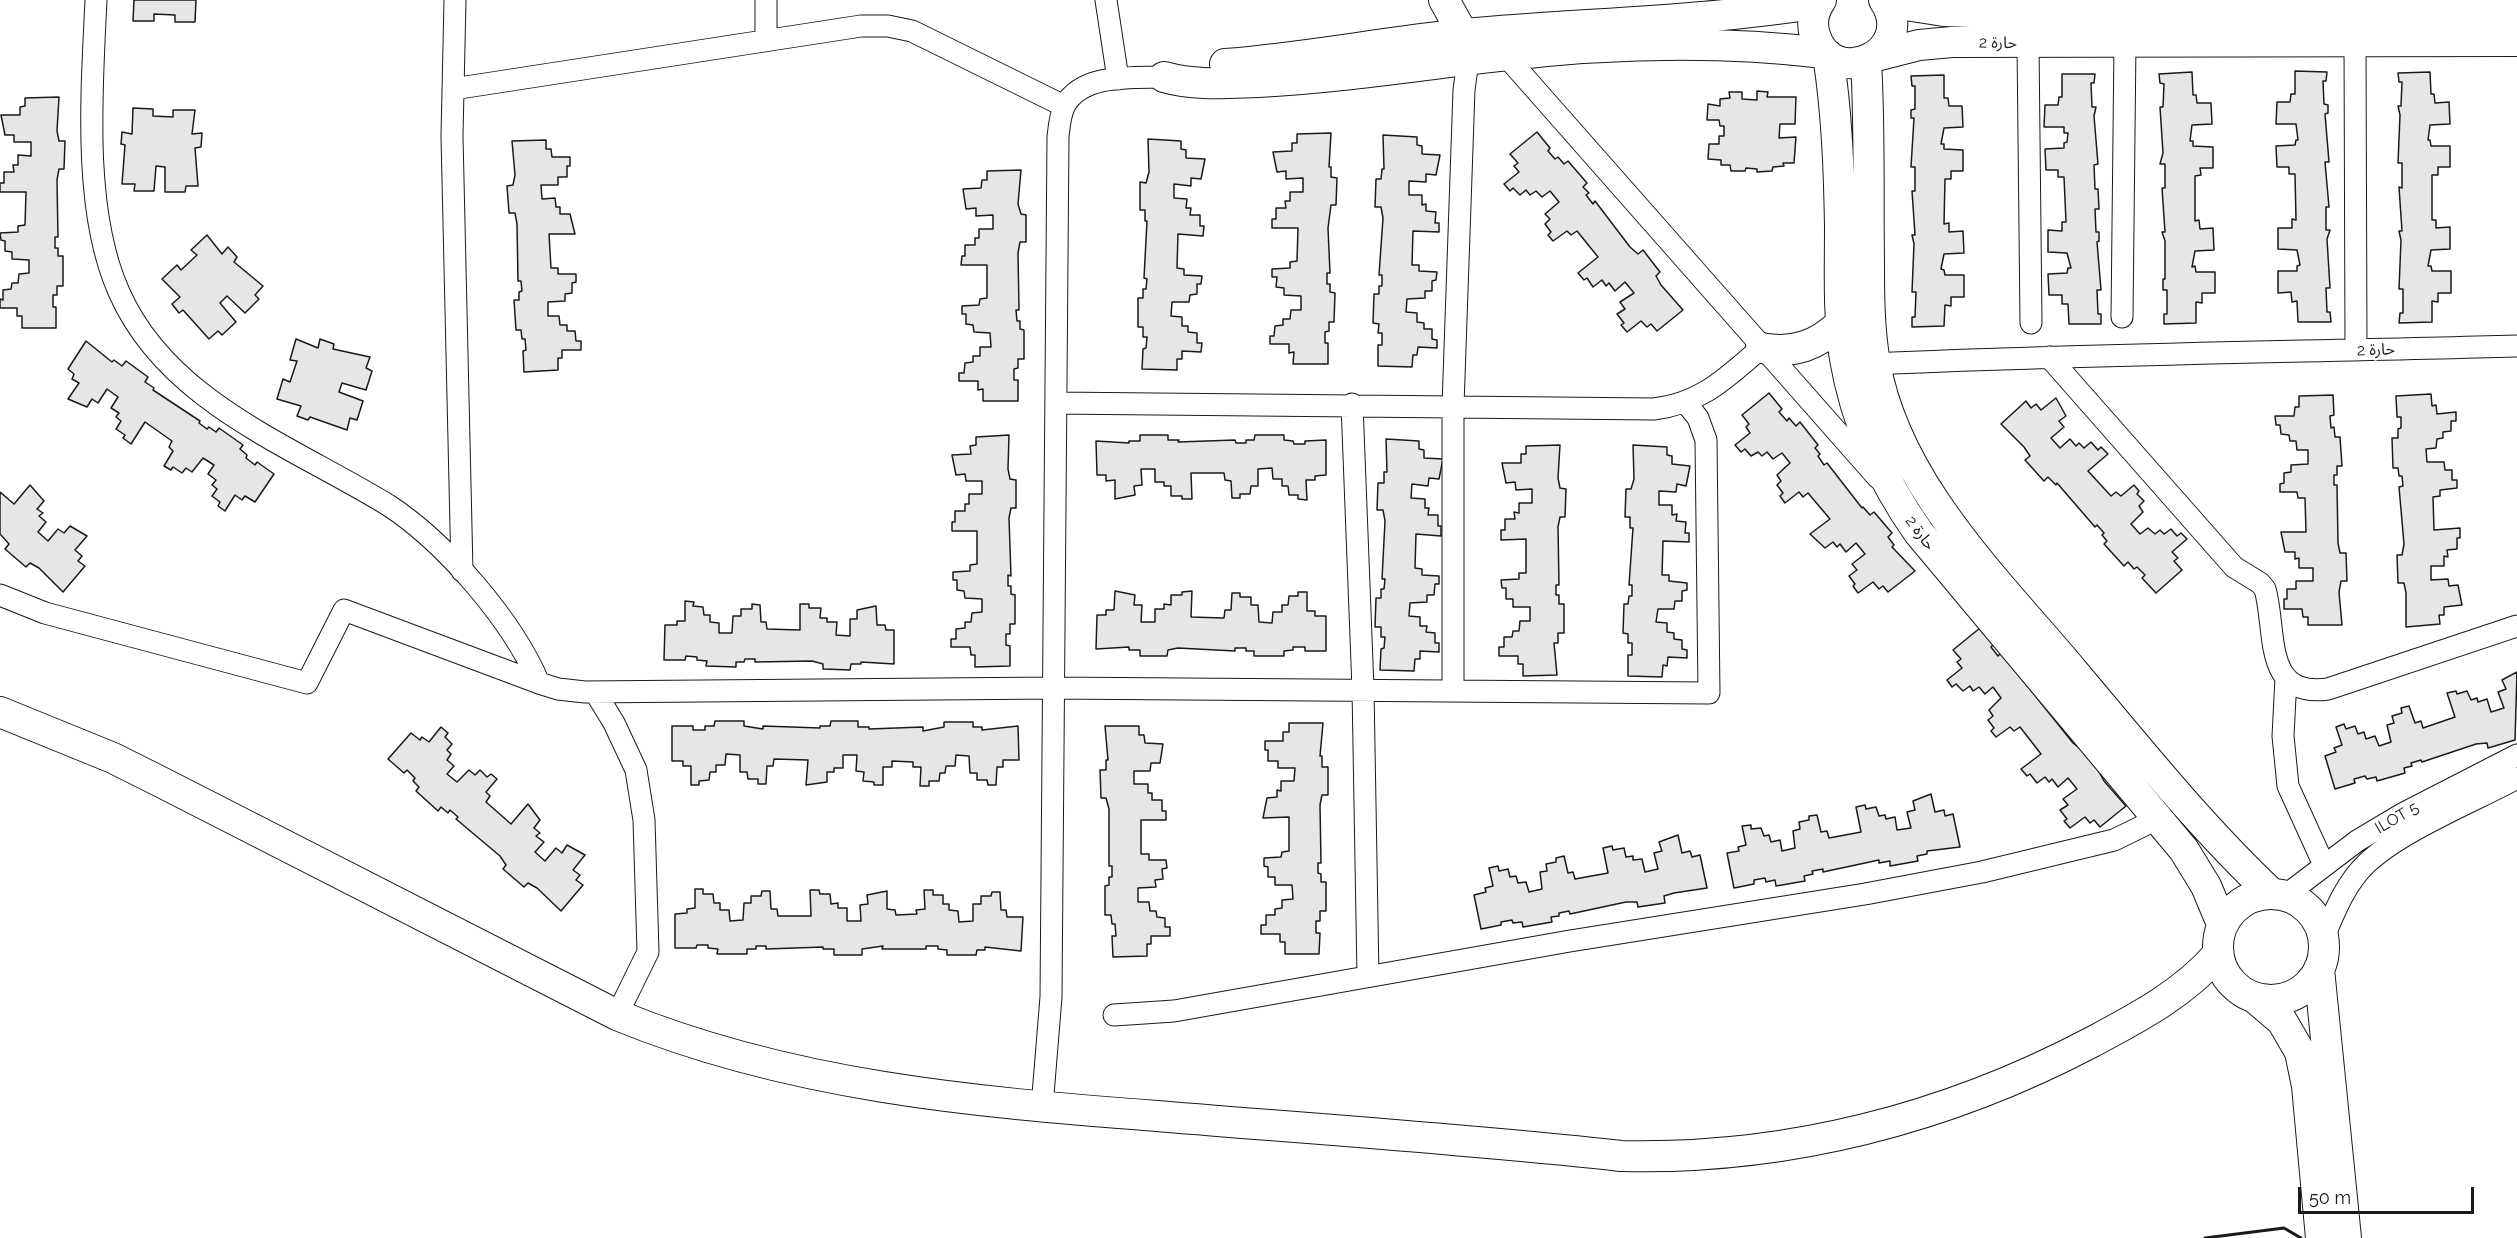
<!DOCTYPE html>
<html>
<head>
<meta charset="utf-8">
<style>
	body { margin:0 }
	#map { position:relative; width:2517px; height:1238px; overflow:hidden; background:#fff; font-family:Raleway,sans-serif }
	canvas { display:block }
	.scale { position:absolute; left:2298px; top:1187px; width:176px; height:27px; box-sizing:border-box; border:3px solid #1a1a1a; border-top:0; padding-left:8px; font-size:18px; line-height:21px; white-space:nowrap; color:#1a1a1a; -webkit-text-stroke:4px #fff; paint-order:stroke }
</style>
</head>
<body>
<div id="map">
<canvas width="2517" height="1238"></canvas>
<div class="scale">50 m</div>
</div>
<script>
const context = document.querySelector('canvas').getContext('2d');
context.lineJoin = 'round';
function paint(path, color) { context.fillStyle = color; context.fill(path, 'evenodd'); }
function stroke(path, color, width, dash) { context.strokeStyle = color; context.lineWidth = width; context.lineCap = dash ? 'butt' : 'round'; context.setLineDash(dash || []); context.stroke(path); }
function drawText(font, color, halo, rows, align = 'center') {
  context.font = font + ' Raleway,"Noto Sans Arabic",sans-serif'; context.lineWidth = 4.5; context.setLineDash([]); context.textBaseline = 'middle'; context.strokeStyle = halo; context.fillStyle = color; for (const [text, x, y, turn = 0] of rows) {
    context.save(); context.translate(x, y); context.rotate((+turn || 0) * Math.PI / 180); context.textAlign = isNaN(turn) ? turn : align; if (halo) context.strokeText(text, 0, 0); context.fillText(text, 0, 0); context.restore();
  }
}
const building = new Path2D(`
	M134,0H196L195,22H175V15L154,14V21H133Z
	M2295,71L2327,72L2326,81H2323L2324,104L2328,105V113L2325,114L2329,162H2325L2329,207H2326V230H2330L2327,239L2330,288H2326L2327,312H2330L2331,322H2298L2297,301L2292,302L2291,292L2278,293V271H2297V266L2300,265L2297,250L2278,249V228H2292V219L2296,220L2295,174H2289V167H2277L2276,146L2295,145L2296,140H2298L2296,124H2276L2277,102H2290L2291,94H2295Z
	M2192,72L2193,95H2196L2197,103H2211L2212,124L2192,125L2190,141H2193V146L2213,147V168H2200L2201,175L2195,176V221L2199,220L2200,229L2213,228L2214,250L2195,251L2192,267L2195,266L2196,272H2215V293H2202V303L2196,302V323L2164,324V314H2167V290H2163V279H2165V241L2162,232H2165L2162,188H2165V164H2160L2163,153L2160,107H2163L2164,84L2160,83L2159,74Z
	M2430,72L2431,94H2434L2435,103L2449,102L2450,124L2430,125L2428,140H2430L2431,146H2450V167H2438V175H2432V220H2436V228L2450,227V249L2431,250L2428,266H2431L2432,271H2451V293H2438V302L2432,301V322L2399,323L2400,313H2403V289H2399L2401,240L2399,231H2402L2399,187L2402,188V163H2398L2400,115L2398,106H2401L2402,82H2399L2398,73Z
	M2062,74H2095L2094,83H2091L2092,107H2096L2094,116L2098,164L2094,165L2095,189H2098L2099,209H2095L2096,232H2099V241L2097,242L2101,290H2097L2098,314H2101V324H2069L2068,304H2062V295H2049L2048,274L2067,273L2068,268H2071L2067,253L2048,252V230L2062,231V222H2066L2064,177H2058V170H2046L2045,149L2064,148V143L2067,142L2068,133H2064V127H2044L2045,105H2058L2059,97H2062Z
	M1944,75V98H1948L1949,106H1962L1963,127L1944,128L1941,144H1944V149L1963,150V171H1951V179H1945L1944,224L1949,223V232L1963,231L1964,253L1944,254L1941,269L1944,270L1945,275H1964V297H1951V306L1945,305L1944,326L1912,327V317H1915L1916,292H1912L1914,244L1912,235H1915L1912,191H1915V167H1911L1914,118H1911V110L1915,109V86H1912L1911,76Z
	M1757,91L1768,92L1767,97H1796L1795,124H1780L1779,138L1796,137L1794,163H1783L1784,166L1773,167L1772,171L1757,172V169L1746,168L1745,171H1731L1730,165H1721V160L1708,159L1709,144H1719V136H1724V126H1720L1719,120H1707L1708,104L1720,106V99L1730,98L1729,92H1742V99L1757,100Z
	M59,97L57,131L59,141H65L64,169H59L57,180L58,237H55V248H58V256H63V286H57V295H53V307H56V328H22V316H17V308H0V299L3,300V290L11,289L12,283H18L19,274L29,273V260L12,259V252L5,251V241L1,240L0,233L18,232V226L25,225L26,192H0V183H4V172H14L13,165H18V155L31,156V142H14V135H5L1,115H20V107L25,106V98Z
	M133,108L153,109V116L173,117V110H195L192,134L202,133L201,147L195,148L198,186H186L185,192H165V167L156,166L154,191H134L135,184H122L125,145L121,144L122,132L132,134Z
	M1537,132L1550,148L1548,151L1555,159L1558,157L1564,164L1568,161L1587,183L1583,187L1589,193L1586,195L1593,204L1595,201L1630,247L1638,254L1643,250L1660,272L1656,276L1661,285L1683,310L1657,331L1651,324L1647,327L1641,321L1627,332L1621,325L1624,323L1617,314L1625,309L1620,302L1634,293L1625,282L1615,291L1609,283L1606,286L1602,280L1593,287L1587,278L1584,280L1578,273L1598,257L1577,231L1571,235L1567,231L1553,241L1548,235L1551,232L1545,224L1550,219L1545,214L1559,202L1550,191L1542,197L1536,191L1530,195L1526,190L1520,195L1513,188L1510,191L1504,184L1519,172L1514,166L1518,163L1510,154Z
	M1331,133L1329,167H1331V177L1337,178L1336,205H1331L1328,228L1330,273H1327V284H1330V292L1335,293L1334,322H1329V331L1325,332V343H1328V364H1293L1294,352L1289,353V344H1270V336H1274L1275,326L1283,325V319H1290L1291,310H1301V296L1284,295V288L1276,287L1277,277H1272V269L1290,268V262L1297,261L1298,228H1272V219H1276V208H1286L1285,201H1290V192H1303V178L1286,179V171L1277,172L1273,152L1292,151V143H1297V134Z
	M1383,135L1417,137V145L1422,146V154L1440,155L1436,175L1426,174V182L1409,181V195H1422V205L1426,204V211L1436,212L1435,223H1439V232L1413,231L1412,265H1419V271L1437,272L1436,280L1432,281V291H1425V298L1407,299L1406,312L1417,313V322L1424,323V329H1432V339L1437,340V348L1418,347L1417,355H1413L1412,367L1378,366V345H1382V333H1378L1379,324L1373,323L1374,294H1379V286H1382V275H1379L1383,218L1381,207H1375L1376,179H1381L1382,169H1384Z
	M1148,139L1181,141V149L1186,150V158L1205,159L1201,179L1191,178V186L1174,184V198L1187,199L1186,208H1191L1190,215H1200V226H1204L1203,236L1178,234L1177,268L1184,269V275L1202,276L1201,284H1197V294L1190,295L1189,302H1172L1171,316L1182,317V326H1188V332L1197,333V343H1202L1201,352L1182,351V359H1177V370L1142,369L1143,349L1146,348L1147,337H1143V327H1138V298H1143V289H1146L1147,279L1144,278L1147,221H1145V210H1140V182L1146,183L1149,172Z
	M546,140V149H551L552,157H570V166H567V177H558V185H541L542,199L555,198L556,207H560V214H570L575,234H549L551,268H558V274H576V282L572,283V293L565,294V301L548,302V316H559L560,325H567V331H575L576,341H581V350H562V358H558V370L524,372L523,351L526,350L525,339H522L521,330H516L514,300H519V292L522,291L521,281H518L517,224L515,213H509L507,186L513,185L515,175L512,141Z
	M1021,170L1018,204L1021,214L1026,215V242H1020L1018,253L1019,310H1016L1017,321H1020V329L1024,330V359H1018V368L1014,369V380H1018V401H983V389L978,390V381H959V373H964L965,363L973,362V356H980V347H991L990,333L974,332L973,325L966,324V314H962V306L979,305L980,299L987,298V265H961L962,256H965V245H975V238H979V229H993V215L976,216V208L966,209L963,189L981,188L982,180H987V171Z
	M207,235L222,254L228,247L237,257L234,262L263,286L255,295L259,299L245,313L227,296L220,303L236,322L222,335L218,331L209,339L183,310L179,313L172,304L180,297L162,279L177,265L181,270L197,255L191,250Z
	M296,339L318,348L320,339L334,344L333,349L370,357L366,368L372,371L366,390L342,383L339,392L363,401L357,420L350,418L347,430L310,417L308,420L297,416L301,406L277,399L283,379L290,382L297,361L290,360Z
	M86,341L112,362L114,360L122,366L126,361L148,377L145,382L154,388L153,390L200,421L199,423L207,429L209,427L216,432L219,428L243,445L240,449L247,455L246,458L255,465L257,462L274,474L255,502L245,496L242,500L235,495L225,511L218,506L220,502L212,496L217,489L212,485L216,480L208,474L214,465L203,458L192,472L186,468L182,473L173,467L171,470L164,466L173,451L169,447L172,441L145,422L131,444L123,438L125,435L116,429L121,421L116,417L119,413L111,408L118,397L107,389L98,403L92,399L87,407L68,399L79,383L72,379L74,374L68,369Z
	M1769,393L1782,409L1779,412L1787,421L1789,418L1796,426L1800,422L1818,445L1815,448L1820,454L1818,456L1824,465L1827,463L1862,508L1863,507L1870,515L1874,512L1892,533L1888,537L1894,545L1892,547L1915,571L1888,592L1883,586L1879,589L1873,582L1858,593L1853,586L1855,584L1849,576L1857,570L1852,564L1865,554L1856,543L1846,552L1840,544L1837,547L1833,542L1825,548L1810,534L1830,519L1808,493L1803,497L1799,492L1785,503L1780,496L1783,493L1777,485L1781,481L1777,475L1790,463L1782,453L1773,459L1767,452L1762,456L1758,452L1751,456L1745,449L1741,452L1735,445L1750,433L1746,427L1749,424L1742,415Z
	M2431,394L2432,406L2436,405L2437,414L2456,412V421H2451V431L2443,432V438L2437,439L2436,448L2426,449L2427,462H2444L2445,470H2452V480H2457V488L2440,490V496L2433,497L2434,530L2460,528V538H2457V549L2447,550L2448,557L2444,556V566H2431V580L2448,579L2449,586L2458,585L2462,605L2444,607V615H2439L2440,624L2406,627V593L2404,583H2398L2397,555H2402L2404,544L2399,487L2403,486L2402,476H2399L2398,468H2393L2392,438H2398V429L2401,428V417H2397L2396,396Z
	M2333,395L2334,415L2330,416L2331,428L2334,427L2335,437H2340L2342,466H2337V475H2334V485H2337L2338,543L2340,553H2346L2347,581H2341L2339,592L2342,625H2308V617H2303L2302,609H2284V599H2287V589H2296V581H2313V568H2299V558L2295,559V552H2285L2281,532H2306L2305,498H2298L2297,492H2280V484L2284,483V473L2291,472V465L2308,464V450H2297L2296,441H2290L2289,435L2281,434L2280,425H2276L2275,416H2294L2295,407H2299V396Z
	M2056,398L2066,416L2059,421L2064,427L2051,438L2060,448L2070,439L2076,446L2079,443L2084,448L2091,442L2098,450L2101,447L2108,454L2088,471L2111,496L2116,492L2121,496L2134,485L2139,491L2137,494L2144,501L2139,506L2143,512L2131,524L2140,534L2148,528L2155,534L2160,530L2164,534L2171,529L2177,536L2181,533L2187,539L2172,552L2178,558L2174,561L2182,570L2156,593L2142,578L2145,575L2137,567L2134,569L2128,562L2124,566L2104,544L2107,541L2102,535L2104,533L2097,525L2095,527L2057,483L2056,485L2048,477L2044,481L2025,460L2030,456L2024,447L2001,424L2026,401L2031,408L2036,404L2041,410Z
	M1009,435L1008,469L1010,479L1016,480V508H1011L1009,518L1011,576L1008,575V586H1011V594L1015,595V624H1010V634H1006V645L1010,646V666L975,667V655H971L970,647H951V639H956V629L965,628V622H971L972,613L982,612V599L965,598L964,591L957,590V580H953V572L970,571V565L977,564V531H952V522H955V511H965V504H969V494H982V481H966L965,474L956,475L952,455L971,454L970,446L976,445V437Z
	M1140,435H1168V440H1179L1178,442L1235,440L1236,443H1246V440H1254L1255,435H1284V440L1293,441L1294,444H1305V441L1326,440V475L1315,476V480H1306L1307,500L1298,499V495H1289L1288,486H1282V479H1273L1272,468L1258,469V486H1251L1250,494H1240V498H1232L1231,481L1225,480L1224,473H1191L1192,499H1182V496H1171V486H1164V482H1155V469H1141L1142,485L1134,486L1135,495L1115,499V480L1106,481V475H1097L1096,441L1129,443V441H1140Z
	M1386,439L1419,441V449L1424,450V458L1443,459L1439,479L1429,478L1428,486L1412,484L1411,498L1425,499V508H1429L1428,515H1438V526H1441V536L1416,534L1415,568L1422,569V575L1439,576V584H1435L1434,595H1427V602L1410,603L1409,616L1420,617V626H1427L1426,632L1435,633V643H1439V652L1420,651V659H1415L1414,671L1380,670L1381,649L1384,648L1385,637H1381V627H1375L1376,598H1381V589H1384L1385,579H1382L1385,521L1383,510H1377L1378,483H1384V472H1387Z
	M1560,445L1558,478L1560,488L1566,489L1565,517H1560L1558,527L1559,585H1556V595H1559V604H1564V633H1558V643H1554L1557,675L1523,676V664H1518V656H1499V647H1504V637H1512L1513,631H1519L1520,621H1530V607H1513V599H1506V588H1502L1501,580L1519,579V573H1526V539L1501,540V530H1505V519H1515L1514,512L1519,513V503H1532V489L1516,490L1515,482L1506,483L1502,463H1521V454H1526V446Z
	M1633,445L1667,447V455L1672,456V464L1690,466L1686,486L1677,484L1676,492L1659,491V505H1672V515L1677,514L1676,521L1686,522L1685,533H1689V542L1663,541L1662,575H1669V581L1687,583V590L1682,591V601H1675L1674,609H1658L1656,622L1667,623V632L1674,633V639L1682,640V649L1687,650V658L1668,657L1667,666L1663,665L1662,677L1628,676V655H1632V643H1628V634L1623,633L1624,604H1628L1629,596H1632V585H1629L1633,528H1630V517H1625L1626,489H1631L1634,479Z
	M30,485L44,501L37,509L43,513L39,516L46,522L38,532L48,541L58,529L64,533L70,526L87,536L75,550L82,556L78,561L85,566L63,592L39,568L30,563L26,567L5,549L9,544L0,534V492L14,504Z
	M1115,591L1135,595L1134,605H1142L1141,622H1155V609H1164V604L1171,605V595H1182V592L1192,591L1191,617L1224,618L1225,610H1231L1232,593H1240V597H1251V605H1258L1259,622L1272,623L1273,612H1282V605H1288L1289,596H1298V592H1307V611H1315V616H1326V651H1305V647H1293V650L1284,651V656H1254V651H1246V648H1235V651L1178,648L1168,650L1167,656H1140V650H1129V647L1096,649L1097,615H1106V610H1114Z
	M685,601L694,602L693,606L703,607L704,615H710V622L719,623V633H732L733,616H741V609H752V604L760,605L761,622H766L767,629L800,630V604H809V608H821L820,618H827V622H837L836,635L850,636V619H857V610L876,606L877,625H885L886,630H894V664L861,662V664H851L850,670L823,669V664L812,661L755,662V659H745L744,662H736V667L706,666L707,661L697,660V657L686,656L685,660H664L665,625H677V621H685Z
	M1980,628L1994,644L1991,647L1998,656L2001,653L2073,743L2104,768L2099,772L2104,781L2126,806L2100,827L2094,820L2090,823L2085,817L2070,828L2064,821L2067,819L2060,810L2068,805L2063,799L2077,789L2068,778L2058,787L2052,779L2049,782L2045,777L2037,783L2030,774L2027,776L2021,769L2041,754L2020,727L2014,731L2010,727L1996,737L1991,731L1994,728L1988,720L1993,716L1989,710L2001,698L1993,687L1985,694L1979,687L1973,691L1970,686L1963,691L1956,684L1952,687L1947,680L1962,668L1957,662L1961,659L1953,650Z
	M2517,672L2515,740L2488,748L2487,743L2476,744L2422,762L2421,760L2411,763L2412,766L2404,768L2405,773L2377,781L2376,777L2367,779L2365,776L2354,779L2355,783L2335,789L2325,756L2336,752L2334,748L2342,745L2336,727L2344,724L2346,729L2355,726L2358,734L2364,732L2366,739L2375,736L2379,746L2391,742L2387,725L2394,723L2392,716L2402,713L2401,708L2409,706L2415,723L2421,721L2423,728L2455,717L2447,693L2456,691L2457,694L2467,691L2471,700L2477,698L2478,702L2487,699L2491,712L2504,708L2498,692L2506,689L2502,680Z
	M715,721H744V726L763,729V726L820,728V726H830L831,721H858V727H869V729L923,727V731L944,727V722H973V727H982V730L1018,726L1019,760H1003V767H997L996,785H988L987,780H977V773H970L969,756L956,755L955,766H946L945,773H940L939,781H929V786H920L921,767H913V762L892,761V767H883V785H874V782L863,781L864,772L856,771L857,755H843V768H834V772H827V782L806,785L808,760L774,759L773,766H767L766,784H758V779H748L747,772H740V755L726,754L725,765H716V772H710L709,780L699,781V785H691V766H683V761H672V726H693V730H705V726H714Z
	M1289,723H1323L1320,756H1322V767H1328V795H1322L1320,805L1321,863H1318V873L1321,874V882H1326V911H1320V921H1316V933H1320L1319,954H1285V942H1280V934H1261V925H1266V915H1275V909L1282,908V900L1293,899L1292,885H1275V877H1268V867L1264,866V858L1281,857L1282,852L1289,851V817L1263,818L1267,798L1277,797V790L1281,791V781H1294L1295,768H1278V761H1268V750H1265V741H1283V732H1289Z
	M1105,726H1139V735H1144L1145,743L1163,744L1160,763H1151L1150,771H1134V784H1148V793H1152V800H1162V811H1166V820H1141V854H1149V860H1166L1167,868L1162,869L1163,879L1155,880L1156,887L1138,888V902H1149L1150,911H1156L1157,917L1165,918V927H1170V936H1151V944H1147V956L1113,957L1112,936H1116L1115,924H1112L1111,915H1105V886L1109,885V877H1112V866H1109V809L1106,798H1101L1100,770H1106V760H1108Z
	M441,727L448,733L445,737L452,744L447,750L451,754L447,760L454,766L447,774L457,782L469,770L475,775L480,770L487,777L491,774L497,779L486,792L490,796L486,802L511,824L528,804L540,820L534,828L540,833L536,836L544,842L535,852L545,861L556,848L562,853L567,845L585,855L573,870L580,875L576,880L583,885L561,911L537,888L528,883L524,887L503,869L506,865L500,856L456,819L458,817L450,810L448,813L441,807L438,811L416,791L419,787L413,781L415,778L407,770L404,773L388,759L411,733L420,740L422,737L429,742Z
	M1931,794L1935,812L1944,810L1945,816L1953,814L1960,847L1927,851V854L1917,856L1918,861L1890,866V861L1879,863V860L1823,872V869L1812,871L1813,874L1804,876L1805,881L1776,886L1775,880L1766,882L1765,878L1754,880V884L1734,888L1727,853L1739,851L1738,847L1746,845L1742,826L1751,825V829L1761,828L1764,836L1769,835L1771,842L1780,840L1782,851L1795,848L1793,831L1800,829L1799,822L1809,820V816L1817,815L1821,832L1827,831L1829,838L1861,832L1856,807L1865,805L1866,809L1876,807L1879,816L1885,815L1886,819L1895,817L1897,830L1911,828L1907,812L1915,810L1913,801Z
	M1678,835L1682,853L1690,851L1692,857L1700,855L1707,888L1674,893L1664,896L1665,903L1638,907L1637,902H1626L1570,914L1569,911L1559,913V916L1551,917L1552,922L1523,927L1522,922L1513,923L1512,920L1501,922V925L1481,929L1474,895L1486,892L1485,888L1493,886L1489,868L1498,866L1499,871L1508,869L1510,877L1516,876L1518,883L1526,882L1529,892L1542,889L1540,872L1547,871L1546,864L1556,862V858L1564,856L1568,873L1573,872L1575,879L1608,873L1603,848L1612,846L1613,850L1624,848L1626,857L1633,856V860L1642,859L1645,872L1658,869L1654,853L1662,851L1659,842Z
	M695,889H703V894H713L714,903H720V910H729L730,921L743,920L744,903H751V896H761L762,891H770L771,909H777L778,916H811L810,890H819L820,894H830L831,904L838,903V908H847V921H861L860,905L868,904L867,895L887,891V909L895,910L896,915L917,914L916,910L925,909L924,890H933V895H943V904H949V910L958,911L959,922L973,921V904H981V896H991L992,892H1000L1001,910H1006L1007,917H1023L1021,951L985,947V950H977L976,955H947V950L938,949V946H926V949H882L883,946L862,949V955H834V949H823V947L766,949V946H756V949H747V954H717L718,949L708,948V945H697L696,948H675V914L687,913V909L695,908Z`);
const street = new Path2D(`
	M96,0C92,88 82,210 119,292C167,402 292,446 388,505C445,542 513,621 539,683
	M455,0L452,136L462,571
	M1106,0L1118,79
	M766,39V0
	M2355,42L2356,350
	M2028,43L2031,323
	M1495,50L1505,55L1878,478
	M453,89L861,26H888L912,31L1064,106
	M2122,317L2125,42
	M2049,357L2234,567L2260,583L2265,589C2277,631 2262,698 2328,689L2517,626
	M1875,364C2089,354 2303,352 2517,346
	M1056,403L1654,409C1702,403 1726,378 1761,348
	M1352,404L1363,689L1368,976
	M0,595L45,613L307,683L344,610L539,683L558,689L585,692L1053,688L1709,693L1706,440L1698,418L1686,403
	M2286,678L2283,736L2288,786L2324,865
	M1453,690V406L1464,90L1468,60L1465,47
	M595,692L614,723L636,770L644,820L648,952L617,1015
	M2286,895L2357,841L2404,813L2517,755
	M2323,939C2334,913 2345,884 2366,864C2400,831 2473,802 2517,778
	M1114,1015L1174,1011L1570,941L1865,894L1982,872L2114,840L2159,818
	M1042,1107L1051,997L1058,137C1059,127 1060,114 1065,105C1083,73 1134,78 1164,77`);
const secondary = new Path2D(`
	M1444,0L1463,34
	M1821,0C1814,10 1811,23 1815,35C1832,92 1919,53 1884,0
	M1886,2L1944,11L2024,14L2517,12
	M1828,55C1837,113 1839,169 1840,227C1840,271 1838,316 1845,359C1856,422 1882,481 1919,533L2184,850L2206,886L2222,924
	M1876,56L1919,45L1952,42L2517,41
	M1866,61C1870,128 1868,194 1869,261C1869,295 1869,329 1875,363C1896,484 1997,580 2073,671C2137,747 2199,825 2271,893
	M1225,64C1305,58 1384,42 1465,34C1583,23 1702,22 1819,3
	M1164,77C1196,86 1226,83 1259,82C1339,78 1419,65 1499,56C1607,43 1717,40 1825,53
	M1761,348C1793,354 1817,346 1841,323
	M0,712L113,758L159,781L617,1015C790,1086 973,1102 1157,1116C1312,1129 1467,1139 1621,1156C1786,1160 1946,1119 2092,1042C2139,1017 2183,994 2218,954
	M2218 947a53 53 0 1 1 106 0a53 53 0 1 1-106 0Z
	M2319,969L2346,1238
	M2255,998L2282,1021L2300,1052L2307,1086L2321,1238`);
const wall = new Path2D(`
	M2205,1238L2284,1228L2301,1238`);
const streetNames = [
	["حارة 2",1998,43,1],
	["حارة 2",2376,350,-2],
	["حارة 2",1920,533,53],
	["ILOT 5",2397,818,-30]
];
paint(building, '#e6e6e6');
stroke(building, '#1a1a1a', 1.5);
stroke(street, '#1a1a1a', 23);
stroke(secondary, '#1a1a1a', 32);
stroke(street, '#fff', 21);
stroke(secondary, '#fff', 30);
stroke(wall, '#1a1a1a', 3);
drawText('16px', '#1a1a1a', '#fff', streetNames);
</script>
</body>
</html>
